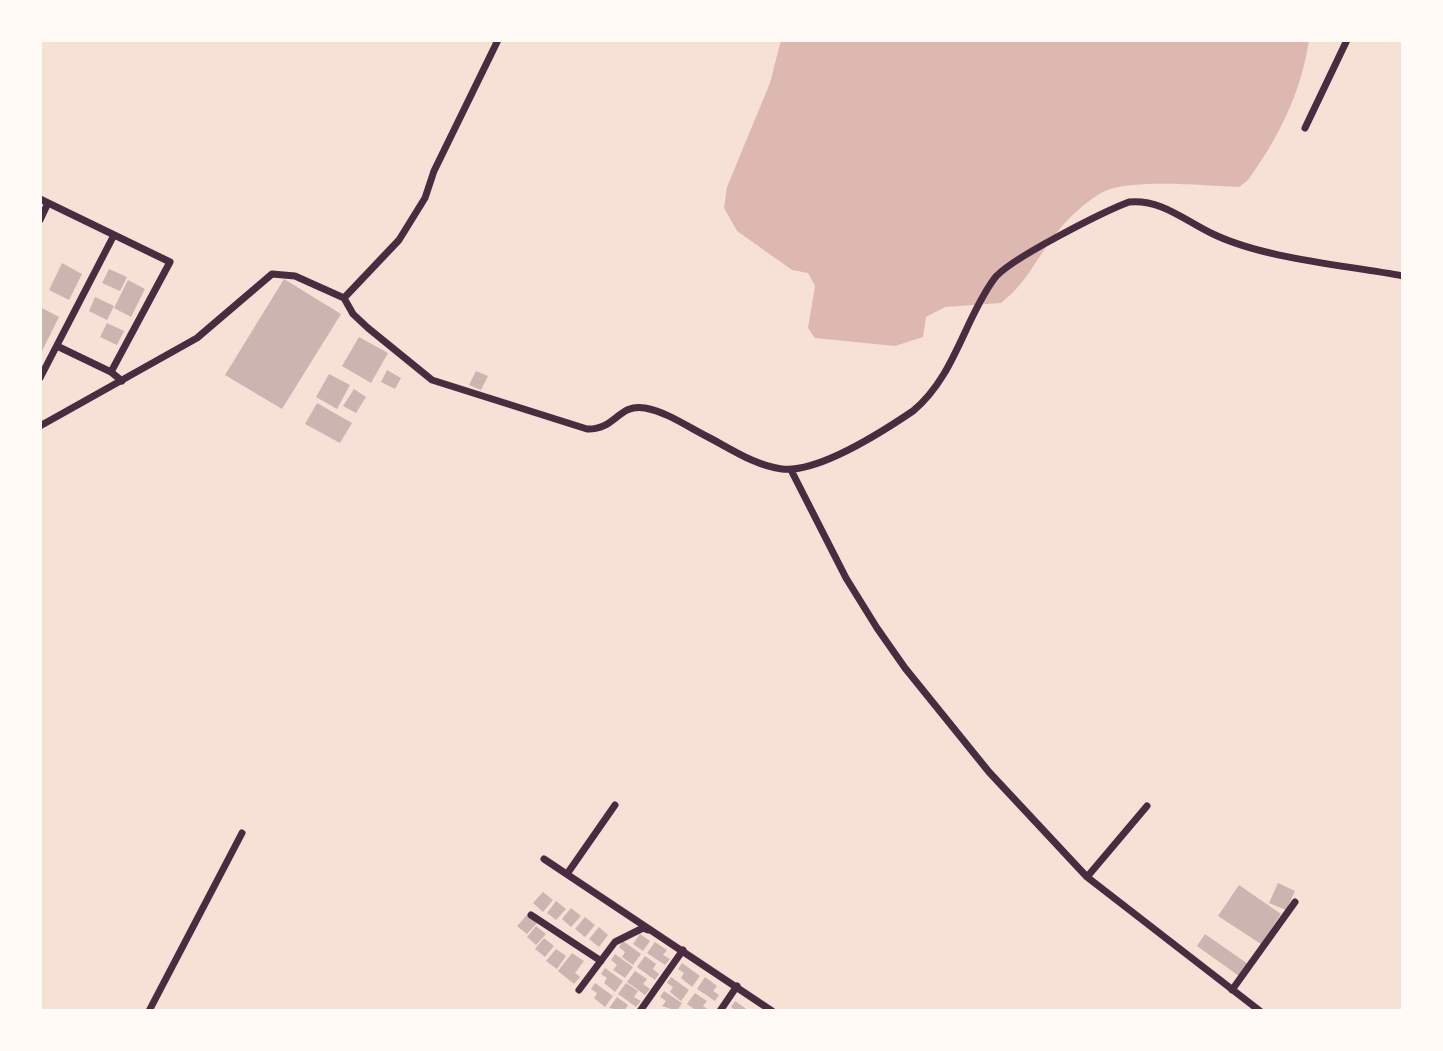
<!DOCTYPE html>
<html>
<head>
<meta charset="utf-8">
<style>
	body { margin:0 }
	#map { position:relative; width:1443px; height:1051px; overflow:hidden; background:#f7e1d7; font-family:"Golos Text",sans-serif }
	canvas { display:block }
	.frame { position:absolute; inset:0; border:42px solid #fffaf5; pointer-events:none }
</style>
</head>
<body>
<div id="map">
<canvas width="1443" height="1051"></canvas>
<div class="frame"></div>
</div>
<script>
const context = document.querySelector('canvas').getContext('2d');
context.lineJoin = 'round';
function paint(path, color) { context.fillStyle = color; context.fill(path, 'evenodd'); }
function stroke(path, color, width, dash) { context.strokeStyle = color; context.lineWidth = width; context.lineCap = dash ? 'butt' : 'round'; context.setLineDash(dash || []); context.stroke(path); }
const water = new Path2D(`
	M781,40H1309C1301,93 1279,137 1248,180L1239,187C1206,186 1131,178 1103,192C1086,201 1066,220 1055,235C1036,259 1026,284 1001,303L945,307L926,317L923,337L895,346L815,338L808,328L815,286L808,273L792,270L737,231L724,208L727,187L770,83Z`);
const building = new Path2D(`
	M62,263L82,274L69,300L49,290Z
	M109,269L127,277L120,291L102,283Z
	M284,279L341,314L282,409L225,375Z
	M128,280L145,289L131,317L114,308Z
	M95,297L114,306L107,320L89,311Z
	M40,307L59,317L40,355Z
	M107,323L124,331L117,345L100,337Z
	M359,337L388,353L371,383L342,366Z
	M387,370L401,378L395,389L381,382Z
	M476,371L488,376L481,390L469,385Z
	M329,374L350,385L337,409L316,397Z
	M354,389L366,397L356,413L343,406Z
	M317,403L352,423L340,443L305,424Z
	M1278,883L1295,891L1286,910L1269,903Z
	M1239,885L1281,914L1261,944L1218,916Z
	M543,892L553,900L543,912L533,903Z
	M556,901L566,909L556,920L547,913Z
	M571,908L581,916L571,927L562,919Z
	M527,915L537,923L527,934L517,926Z
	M585,917L595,925L585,937L575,929Z
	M536,926L546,934L536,945L527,937Z
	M599,927L608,935L599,947L589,939Z
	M640,934L650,941L643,951L633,944Z
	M1205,934L1248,964L1239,976L1197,946Z
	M544,938L554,946L545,957L535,949Z
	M623,941L641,954L633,965L622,957L625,952L619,947Z
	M655,942L667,950L663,955L670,959L665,965L647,953Z
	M556,949L566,956L557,969L546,961Z
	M572,953L584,961L575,973L580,977L574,984L558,971Z
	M615,954L633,967L625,978L613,970L617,965L611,960Z
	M645,956L656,964L653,969L659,974L655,980L637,967Z
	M682,963L700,976L692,987L681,978L684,973L678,969Z
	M605,968L623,981L615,992L604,983L607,978L601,974Z
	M635,971L647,979L643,984L650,989L645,995L627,982Z
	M671,977L689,990L681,1001L670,992L673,987L667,983Z
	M705,977L717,986L713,991L719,995L715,1001L697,989Z
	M595,983L613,996L605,1007L594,998L597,993L591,989Z
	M626,983L638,991L634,997L641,1001L636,1007L618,994Z
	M664,991L682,1003L677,1011L662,1006L666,1001L660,997Z
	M695,993L707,1001L703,1006L710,1011H697L687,1004Z
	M617,997L628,1005L624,1011L609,1008Z
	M735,1001L749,1011H737L731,1007Z`);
const minor = new Path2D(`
	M1305,128L1347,40
	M40,199L170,262L111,372
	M40,220L48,203
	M344,298L353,314L368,328L432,380L587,429C616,430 618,403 645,408C667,412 688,427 708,437C731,449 756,466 782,469C819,473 882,432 913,411C955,376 964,320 994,279C1007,260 1105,211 1129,202C1162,199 1185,221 1213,234C1265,259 1345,265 1403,276
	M57,346L111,372L122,381
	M40,378L114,235
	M40,426L197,338L272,274L295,276L344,298L399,240L425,198L434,171L498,40
	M791,470L846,578L877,628L905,668L989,772L1087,877L1260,1011
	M544,859L772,1011
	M567,874L615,805
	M1087,877L1147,806
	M531,915L601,961
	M579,990L615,942L643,928L648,930
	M1232,990L1295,902
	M149,1011L242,833
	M640,1011L683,950
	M720,1011L737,986`);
paint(water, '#dcb8b0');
paint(building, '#ccb4b1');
stroke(minor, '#4a2c40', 7);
</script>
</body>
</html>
